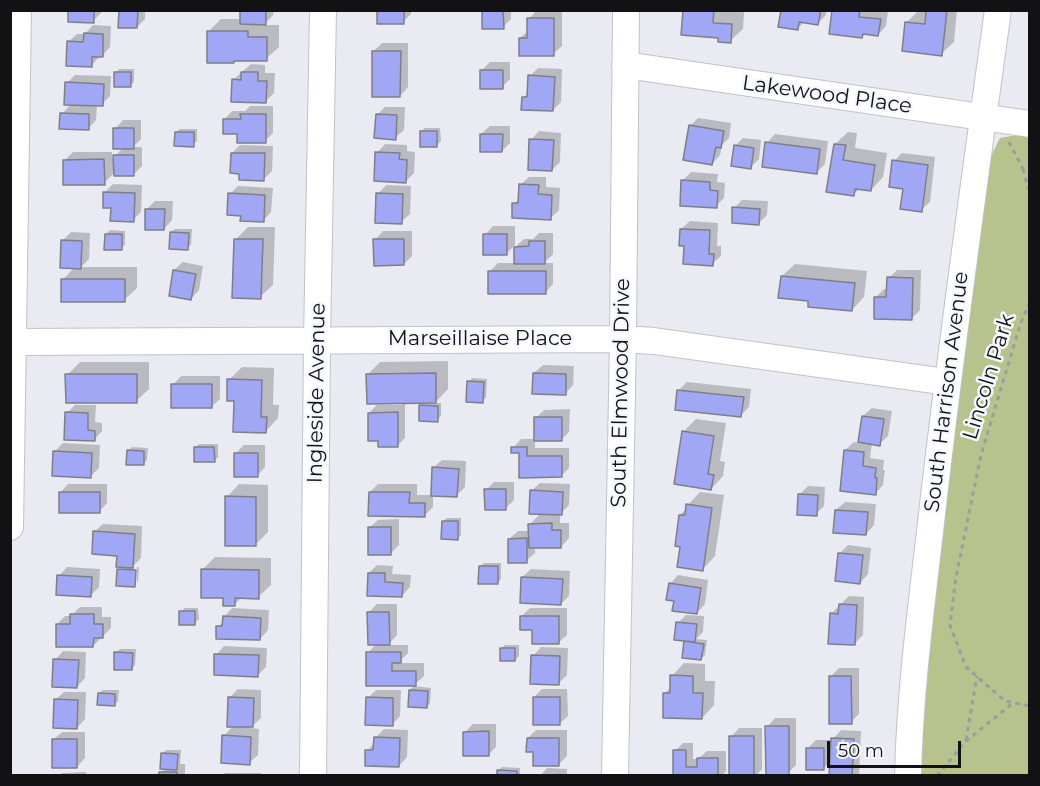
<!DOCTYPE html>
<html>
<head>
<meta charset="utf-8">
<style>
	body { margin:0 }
	#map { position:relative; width:1040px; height:786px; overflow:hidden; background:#e9eaf2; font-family:Montserrat,sans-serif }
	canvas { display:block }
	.frame { position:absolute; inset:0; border:12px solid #121215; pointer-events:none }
	.scale { position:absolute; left:827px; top:741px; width:134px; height:27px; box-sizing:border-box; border:3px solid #121215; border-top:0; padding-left:8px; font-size:18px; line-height:21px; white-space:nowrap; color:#121215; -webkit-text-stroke:4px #f6f7fe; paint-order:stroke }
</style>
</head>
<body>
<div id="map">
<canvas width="1040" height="786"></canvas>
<div class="frame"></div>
<div class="scale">50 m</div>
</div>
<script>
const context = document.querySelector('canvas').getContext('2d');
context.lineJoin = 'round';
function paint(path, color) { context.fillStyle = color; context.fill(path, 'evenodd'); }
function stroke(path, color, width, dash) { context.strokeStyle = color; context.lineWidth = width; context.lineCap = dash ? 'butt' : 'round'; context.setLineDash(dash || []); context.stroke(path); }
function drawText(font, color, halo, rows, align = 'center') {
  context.font = font + ' Montserrat,sans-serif'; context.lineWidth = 5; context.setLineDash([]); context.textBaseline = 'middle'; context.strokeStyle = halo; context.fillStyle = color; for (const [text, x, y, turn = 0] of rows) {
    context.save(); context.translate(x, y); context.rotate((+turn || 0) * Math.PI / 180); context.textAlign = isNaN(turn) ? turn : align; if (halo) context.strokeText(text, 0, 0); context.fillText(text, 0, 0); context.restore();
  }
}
const green = new Path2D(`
	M1017,135L1029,137V775L919,776L922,673L990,158L1000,138Z`);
const shadow = new Path2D(`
	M70,10H102L101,13L93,21Z
	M120,10H145V19L137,27Z
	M242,10H274L273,15L264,25H279V47L266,59L208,32L221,19H241Z
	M378,10H411V14L403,22Z
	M483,10H511V19L503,27Z
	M537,10H562V46L553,54L520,38L529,30V19Z
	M684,10L744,12L743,29L730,41L720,37Z
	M782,10H827L826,15L818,23L805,21L797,29Z
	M833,10L888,11L886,26L878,35L865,33L861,37Z
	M919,10H957L954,42L941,54L906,23Z
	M93,25L111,26L110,47L102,56H100L92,65L68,42L77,34H85Z
	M382,43H408V87L400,96L374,51Z
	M490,62H510V79L502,87L482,70Z
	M251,64L265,65V73H275L274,93L266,101L233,80Z
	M538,68L562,69L561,102L553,110L523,98L529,92L530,76Z
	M119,69H134V82L130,85L116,73Z
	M75,75L111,76L110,96L102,104H97L96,120L88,129L62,114L72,103L67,83Z
	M250,106H273V133L265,141L239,133L224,120L232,111H245Z
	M385,107H405L404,130L395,138L377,115Z
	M698,118L731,123L729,138L722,145L720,155L712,164L690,126Z
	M123,120H141V139L133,147H142V166L134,174L115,172L104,183L65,160L73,152H112V159L123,148L115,129Z
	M490,126H510V143L502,151L481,134Z
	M425,128H440L441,141L437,145L421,132Z
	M180,129H197V141L193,145L176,132Z
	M539,131L561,133L560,162L552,170L531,140Z
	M848,132L857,133L855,148L887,153L883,177L871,190L860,188L853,195L835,144Z
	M775,134L828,141L825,164L817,172L767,143Z
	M743,138L761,140L759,159L751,167L735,146Z
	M385,144L407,145V151L415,152L414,173L406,181L377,153Z
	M240,145L273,146L272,171L264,179L232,153Z
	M902,153L935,157L930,202L921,210L904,187L894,161Z
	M691,172L718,174L717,182L725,183L724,198L716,206L682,181Z
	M529,177H546V187L560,188L559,210L551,218L514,204L520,198V185Z
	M113,184L142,185L141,212L133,220L112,207L105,192Z
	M386,185L411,186L410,214L401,222L378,194Z
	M238,186L273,188L271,212L263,221L242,214L230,194Z
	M742,200L768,201L767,215L759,223L734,208Z
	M155,201H173L172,220L164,229L147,209Z
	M690,221L718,223L717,246H721V256L712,264L686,244L681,229Z
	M493,226H515V245L507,253L485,235Z
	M248,227H275L273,285L260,297L236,239Z
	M175,229H192L191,245L187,248L171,232Z
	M110,230L125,231V245L121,248L106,234Z
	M383,231H412V256L404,264L375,240Z
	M71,232L90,233L89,259L81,267H137V288L124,300L62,280L75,267L63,240Z
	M539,233H553V254L544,263H553V284L545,293L489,272L498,263H515V247L524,239H533Z
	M183,262L203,266L199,290L191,299L174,270Z
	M795,264L867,271L864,297L852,310L810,300L782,276Z
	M897,270H921L920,310L911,319L876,297L884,289H888L889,278Z
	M448,361V389L435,403H441V416L437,420L421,406L425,402H405V438L397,446L379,440L369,413L377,405H402V402L368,374L380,362Z
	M80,362H149V389L136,401L67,375Z
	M543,365L574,366L573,385L565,394L534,373Z
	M242,367L274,368L273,405H279L278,418L266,431L235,400L229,380Z
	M181,376H220V399L211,407L173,385Z
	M472,378L487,379L486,397L483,401L469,382Z
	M687,382L751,389L749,407L741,415L679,390Z
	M75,405H96L95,422L102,423V431L94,440L67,413Z
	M872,408L892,411L888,436L879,444L872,443L870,458L884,460L883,470H885L883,485L875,494L845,450L854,442L859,443L863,416Z
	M570,409L569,432L561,440H535V448H569V468L561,476H521V451L513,448L521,439H535L536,418L544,410Z
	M696,419L726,423L720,461L725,462L723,476L711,489L684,431Z
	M63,443L100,445L99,468L91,476L54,452Z
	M199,444H218V457L214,461L195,448Z
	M244,445H265V467L257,476L236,453Z
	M132,447L148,448L147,460L143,464L128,451Z
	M442,460L466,461L465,487L457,495L433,494V507L425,515L370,492L378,484H417V495H432L433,468Z
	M494,482H514V500L505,509L486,490Z
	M540,483L570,484L569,505L560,514V523H569V538L561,547H535V553L526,561L509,539L518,531H530V524L541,513L531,491Z
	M68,484H107V503L99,512L60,493Z
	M239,484L268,485V532L255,545L227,497Z
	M808,486L825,487L824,506L816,514L800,494Z
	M700,492L724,495L715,556L703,569L681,546L680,515L687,508L688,505Z
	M845,502L876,504L874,525L866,534L836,510Z
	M447,518H461V535L457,539L443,521Z
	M399,519V545L391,553L369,528L378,520Z
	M103,524L142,526L141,558L132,567H134L133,584H136L134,586L119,570L123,566L119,554L94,532Z
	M848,545L871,548L868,574L860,583L839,554Z
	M215,557L271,558V585L258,597H242L234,605L202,570Z
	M484,563H501V579L497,583L480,566Z
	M377,565L393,566L392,574L411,575L410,587L402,596L369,573Z
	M67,567L100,569L99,587L90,596L59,576Z
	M137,567H139L138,582L137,583Z
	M531,569L570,571L569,596L561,604L522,577Z
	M678,575L708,580L705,604L697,613L670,584Z
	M849,596L864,597L863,635L854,644L831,614Z
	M377,604H397V635L388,645H408V653L398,663H424V676L415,684H368V653L376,644L369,612Z
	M80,607H102V617H111V628L93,646L57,624L65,616H71Z
	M185,608H198L199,619L195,623L181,612Z
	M232,608L269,610L268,630L260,639L218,627L224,621V617Z
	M530,608H567V635L558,643L534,628L522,616Z
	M686,615L704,616L703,632L696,639L707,640L705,655L701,659L686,642L688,640L678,623Z
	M505,645H519V656L515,660L501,649Z
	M224,646L267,648L266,667L258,675L216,655Z
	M541,647L568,648L567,675L559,683L533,656Z
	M120,649H136L135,665L132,669L116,653Z
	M63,651L86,652L85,678L77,687L55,660Z
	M684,663L705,664V681H715L714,705L702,718L665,693L672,686V676Z
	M839,668H859V714L851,722L830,677Z
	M414,686L431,688L430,703L427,707L410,690Z
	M238,689L261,690V718L250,728L259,729L258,755L249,763L224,736L234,725L229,698Z
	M542,689H567L568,716L559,724L534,697Z
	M103,690H119L118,701L114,705L99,693Z
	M376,690H401L400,716L392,725L368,698Z
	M64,692H86L85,719L77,728L55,700Z
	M775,718H796V765L788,773L767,727Z
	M473,724H496V747L488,755L465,732Z
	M739,728H762V769L756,776H731V737Z
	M384,729L408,730L407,757L399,766L367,751L375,742V738Z
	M536,730H567V756L559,764L534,750L528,738Z
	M841,730L861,731L859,776H831V761L824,768L807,749L816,740H832Z
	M62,732H85V758L77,767L53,740Z
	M683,743H693V759H698L707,751H726V771L722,776H675V751Z
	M166,750H181L180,764H185V776H161V773L166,768L163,753Z
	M502,767L520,768V776H498V771Z
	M547,768L567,769V776H540Z
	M86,772V776H59L62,773Z
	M225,773H261V776H223Z
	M374,774L394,775V776H373Z`);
const building = new Path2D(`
	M68,10H94V23L68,22Z
	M119,10H138L137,28H118Z
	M240,10H266V25L240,24Z
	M377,10H404V24H377Z
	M482,10H503L504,29H482Z
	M683,10H714L713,23L732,24L731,43L718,42V38L681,35Z
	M781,10H821L818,25L799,22L798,30L778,27Z
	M832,10H860L859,17L881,19L878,36L863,34L862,38L829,34Z
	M926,10H947L942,56L902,51L905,22L925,24Z
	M527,18H554V56H519V38H527Z
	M207,31H248V37H267V61H234V63H207Z
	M84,33L103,34V57H92V67L66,66L67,41L83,42Z
	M372,51H401L400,97H372Z
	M480,70H503V89H480Z
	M114,72H131V87H114Z
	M241,72H258V81H267L266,103L231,102L232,79L241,80Z
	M528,75L555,77L553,111L521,110L522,97H527Z
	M65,82L104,84L103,106L64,105Z
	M60,113L89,114V130L59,129Z
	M240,114H266V143H237V134H223V119H241Z
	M376,114L397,115L396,140L374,138Z
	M689,125L724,131L721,148L716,147L712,165L683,160Z
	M113,128H134V149H113Z
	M420,131H437V147H420Z
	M175,132H194V147L174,146Z
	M480,134H503L502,152H480Z
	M529,139L554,140L552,171L528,170Z
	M765,142L820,149L817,174L762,167Z
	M834,144L846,145L843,160L875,165L871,191L855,189L854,196L826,192Z
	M734,145L754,148L751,169L731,166Z
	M375,152L400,153L399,159L407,160L406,183L374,181Z
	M231,153H265L264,181L239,180V174L230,173Z
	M113,155H134V176H114Z
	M104,159L105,185H63V160Z
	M892,160L928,165L922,212L900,209L903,189L889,187Z
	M681,180L710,182V190L718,191L717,208L680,206Z
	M519,184L539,185L538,194L552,195L551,220L512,218V203H518Z
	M103,192L135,193L134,222L110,221L111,208H103Z
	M228,193L265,195L264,222L240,221L241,216L227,215Z
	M376,193L403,194L402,224L375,223Z
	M732,207L760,209L759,225L732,223Z
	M145,209H165L164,230H145Z
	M680,229L710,230L709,254H714L713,266L683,264L684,246H679Z
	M170,232L189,233L188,250L169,249Z
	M105,234H122V250H104Z
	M483,234H507V255H483Z
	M234,239H263L261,299L232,298Z
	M373,239H404V265L374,266Z
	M61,240L82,241L81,269L60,268Z
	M529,241H545V264H514V247L529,246Z
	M173,270L196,274L191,300L169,296Z
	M488,271H546V294H488Z
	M781,276L855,283L852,311L808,307V301L778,298Z
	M887,277L913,278L912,320L874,319V297H886Z
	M61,279H125V302H61Z
	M436,373V403L367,404L366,374Z
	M533,373L566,374V395L532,394Z
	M65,374H137V403H66Z
	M227,379L262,380L261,417H267L266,433L233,432L234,401H227Z
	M467,381L484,382L483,403L466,402Z
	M171,384H212V408H171Z
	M677,390L744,397L741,417L675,410Z
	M419,405L438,406V422L419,421Z
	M65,412L88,413V430L95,431V441L64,440Z
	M398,412V447H378V441H368V413Z
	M862,416L884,419L880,446L858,442Z
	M534,417H562V441H534Z
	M682,431L714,436L708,474L714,475L711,490L674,484Z
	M194,447H214L215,462H194Z
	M511,447H527V456H562V477L519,478V453H511Z
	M127,450L144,451V465H126Z
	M844,450L864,452L863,466L876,468L875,478H877L876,495L840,491Z
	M53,451L92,453L91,478L52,476Z
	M234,453H258V477H234Z
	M432,467L459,469L457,497L431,496Z
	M484,489H506V510H485Z
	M530,490L563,492L562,515L529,514Z
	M59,492H100V513H59Z
	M369,492H410L409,503H425V517L368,516Z
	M798,494L818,495L817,516L797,515Z
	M225,496L256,497V546H225Z
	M686,504L712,508L703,571L677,567L680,547L675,546L679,515H685Z
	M835,510L868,512L866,535L833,533Z
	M442,521H458V540L441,539Z
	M552,523V530H561V548H529L528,524Z
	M368,527H391V555H368Z
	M93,531L135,534L133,568L116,567L117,556L92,554Z
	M527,538V563H508V539Z
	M838,553L863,555L860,584L835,581Z
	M479,566H498V584H478Z
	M117,569L136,570L135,587L116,586Z
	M201,569L259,570V599L235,598V606H223V598H201Z
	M368,573H385V582L403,583L402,597L367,596Z
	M57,575L92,577L91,597L56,595Z
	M521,577L563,579L561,605L520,603Z
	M669,583L701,588L697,614L672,611L674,601L666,600Z
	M839,604L857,605L855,645L828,644L830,613L838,614Z
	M179,611H195V625H179Z
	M367,612H389L390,645H368Z
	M70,614H94V624H103V638H94L93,647H56V624H70Z
	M223,616L261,618L260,640L216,639V626H222Z
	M520,616H559V644H532V630H520Z
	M676,622L697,624L695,642L674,640Z
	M684,641L704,644L701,660L682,658Z
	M500,648H515V661H500Z
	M114,652L133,653L132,670H114Z
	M366,652H401V663H392V671H416V686H366Z
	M214,654L259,655L258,677L214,675Z
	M531,655L560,656L559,685L530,684Z
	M53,659L79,660L77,688L52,687Z
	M670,675L693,676V693H703L702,719L663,718V693H670Z
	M829,676H851L852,724H829Z
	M409,690L428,691L427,708L408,707Z
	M98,693L115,694V706L97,705Z
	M228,697L254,698L253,727H227Z
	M366,697L393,698V726L365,725Z
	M533,697H560V725H533Z
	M54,699L78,700L77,729L53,728Z
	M765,726H789V775H766Z
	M489,731V756H463V732Z
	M222,735L251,737L250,765L221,763Z
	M729,736H754V776H729Z
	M374,737L400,738L399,767L365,766V750H373Z
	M527,738H559V766H533V752H526Z
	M831,738L854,739L852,776H829Z
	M52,739H77V768H52Z
	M806,748H824V770H806Z
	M673,750H686V767H697V758H718V776H673Z
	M161,753L178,754L177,770L160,769Z
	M497,770L517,771V776H497Z
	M159,772H177V776H159Z`);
const path = new Path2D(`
	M1009,142L1023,169L1030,171
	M1023,169L1030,195
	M1030,302L1020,325L981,455L956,577L950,625L966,667L1005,701L1030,706
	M966,740L977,676
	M937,776L966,741L1013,703`);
const minor = new Path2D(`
	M625,65L1030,124
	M10,342L623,339L654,341L947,382
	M10,527L18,10
	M313,776L317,340L323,10
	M615,776L623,339L626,10
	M908,776C910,685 923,595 933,505C952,340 975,175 998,10`);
const streetNames = [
	["Lakewood Place",827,95,8],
	["Marseillaise Place",480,339],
	["Lincoln Park",989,377,-73],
	["South Harrison Avenue",947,392,-83],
	["Ingleside Avenue",317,393,-89],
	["South Elmwood Drive",621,393,-89]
];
paint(green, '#b7c28c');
paint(shadow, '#0003');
paint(building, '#a0a7f5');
stroke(building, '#7e7f86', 1.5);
stroke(minor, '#c1c2ca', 28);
stroke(path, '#9c9da3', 3, [4.5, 4.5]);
stroke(minor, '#fff', 26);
drawText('21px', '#121215', '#f6f7fe', streetNames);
</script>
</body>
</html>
